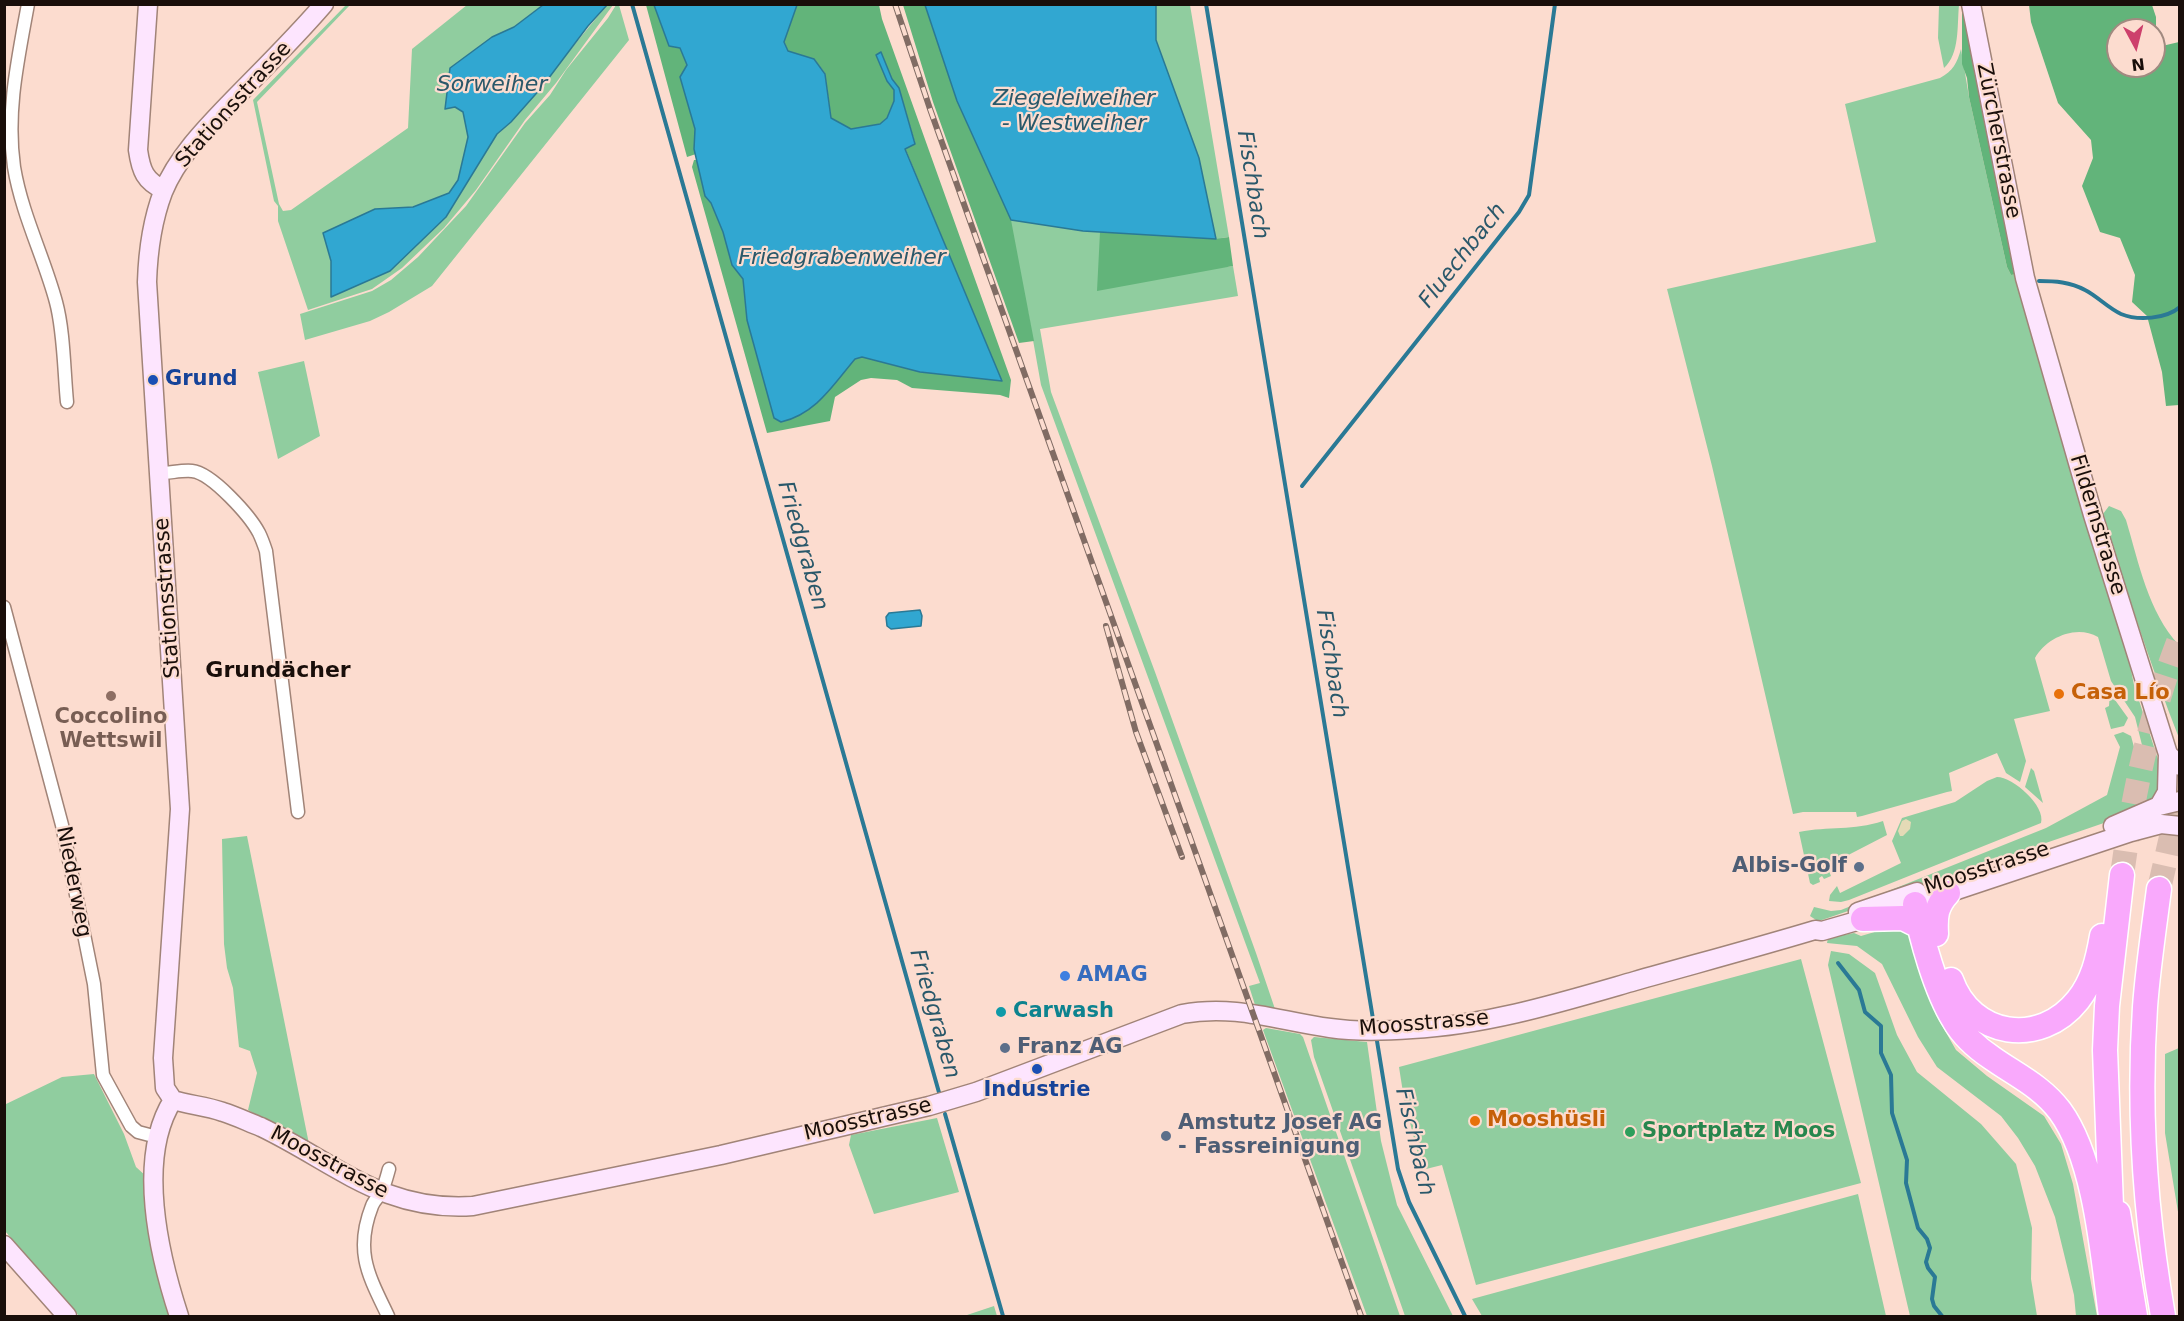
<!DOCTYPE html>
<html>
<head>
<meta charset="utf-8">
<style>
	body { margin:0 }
	#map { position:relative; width:2184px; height:1321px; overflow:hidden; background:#fcdccf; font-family:"DejaVu Sans",sans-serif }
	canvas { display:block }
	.frame { position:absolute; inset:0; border:6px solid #190e0a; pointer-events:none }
	.north { position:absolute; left:2106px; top:18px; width:60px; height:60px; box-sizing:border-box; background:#fcdccf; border:2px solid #a18a80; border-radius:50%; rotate:173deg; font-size:16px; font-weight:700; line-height:24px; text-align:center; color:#190e0a }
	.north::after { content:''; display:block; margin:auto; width:21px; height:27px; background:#cd406c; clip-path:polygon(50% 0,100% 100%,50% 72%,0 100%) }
</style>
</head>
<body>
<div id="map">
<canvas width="2184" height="1321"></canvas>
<div class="frame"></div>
<div class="north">N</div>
</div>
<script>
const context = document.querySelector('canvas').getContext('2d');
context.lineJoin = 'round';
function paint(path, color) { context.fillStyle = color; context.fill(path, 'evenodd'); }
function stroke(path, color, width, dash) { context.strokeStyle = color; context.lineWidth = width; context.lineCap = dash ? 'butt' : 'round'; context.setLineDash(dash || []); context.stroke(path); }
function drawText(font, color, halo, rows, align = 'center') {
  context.font = font + ' "DejaVu Sans",sans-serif'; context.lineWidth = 4.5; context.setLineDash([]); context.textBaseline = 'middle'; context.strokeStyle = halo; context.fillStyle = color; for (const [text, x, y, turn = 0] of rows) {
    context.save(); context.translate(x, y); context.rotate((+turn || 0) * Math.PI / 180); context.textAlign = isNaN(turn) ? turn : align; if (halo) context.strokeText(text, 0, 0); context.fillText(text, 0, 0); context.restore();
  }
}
const green = new Path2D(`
	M346,5H350L257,102L279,204L283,211L291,210L408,128L412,49L467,5H543L514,27L492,37L446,109L455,107L463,112L468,137L458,180L449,193L413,207L375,209L323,233L331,261L332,297L446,217L497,134L511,122L607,5H613L556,83L525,120L476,190L444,228L402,268L372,289L308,310L278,221V206L274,201L253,100Z
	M616,5H619L629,40L432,286L389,312L370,321L305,340L300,314L372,291L391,280L418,257L466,206L525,123L550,95L566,70L608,18Z
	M911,5H1190L1229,237L1222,238L1227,267L1233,266L1238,296L1040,329L1051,392L1155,672L1256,953L1276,1012L1256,1008L1249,986L1260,983L1041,385L1028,312Z
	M1939,5H1959C1957,25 1960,54 1944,68L1938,38Z
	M1961,49L1969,97L2007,267L2011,275L2017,274L2128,655L2134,685L2163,775L2162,794L2130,814L1822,920H1816L1810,916L1814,907L1831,911L1841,910L2046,828L2107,795L2120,747L2114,735L2123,732L2131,736L2138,762L2146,761L2135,717L2111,681L2098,637C2076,624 2046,638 2035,658L2050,711L2014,719L2026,761L2020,782L2006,773L1997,753L1949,773L1952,791L1947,792L1862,816L1857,817L1856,812H1803L1793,814L1712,466L1667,289L1876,242L1845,104L1940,78C1953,71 1957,63 1961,49Z
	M304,361L320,436L278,459L258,372Z
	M2109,506L2121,511L2126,520C2139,563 2148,612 2179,645V738C2150,664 2126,589 2103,514Z
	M2110,693L2128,718L2124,726L2111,729L2105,708L2109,706Z
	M2031,768L2034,771L2043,803L2025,787Z
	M1997,777C2013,777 2046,806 2041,823L1849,900L1841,902L1829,901L1830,895L1837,886L1840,893L1901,863L1892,841L1902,818L1955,802L1987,781Z
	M1883,821L1887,835L1827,866L1831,876L1824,879L1822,876L1819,878L1820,882L1813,885L1810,883L1799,832C1829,826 1853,831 1883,821Z
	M247,836L309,1144L248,1110L257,1073L250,1051L239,1047L233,988L227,968L224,944L222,839Z
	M1881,925L1909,932L1919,946L1936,1015L1956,1050L1987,1076L2044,1116L2061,1144L2073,1184L2097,1316H2076L2074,1295L2055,1217L2035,1166L2018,1138L2001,1116L1937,1067L1918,1037L1882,964L1857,946L1827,943L1828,938L1854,933L1861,936L1878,931Z
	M1831,951L1849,954L1875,973L1897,1035L1917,1072L1981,1124L2016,1164L2032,1228L2031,1279L2037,1316H1910L1828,965Z
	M1801,959L1861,1183L1476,1285L1442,1165L1422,1170L1404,1099L1399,1067Z
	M1266,1028L1300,1034L1303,1037L1400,1316H1367L1263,1030Z
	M1314,1037L1367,1042L1381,1141L1397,1205L1453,1316H1405L1314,1057L1311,1040Z
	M2179,1048V1218L2165,1133V1054Z
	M94,1074L124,1134L136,1167L147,1177L172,1316H79L5,1231L4,1105L62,1077Z
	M937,1118L959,1192L874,1214L849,1145L851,1135Z
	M1858,1194L1886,1316H1482L1472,1299Z
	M994,1306L997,1316H964Z`);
const forest = new Path2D(`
	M646,5H654L669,46L680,48L687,65L681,77L695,129L696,154L687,157Z
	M797,5H879L882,19L1011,380L1009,398L1000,395L912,388L897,380L871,378L861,380L835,397L830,421L767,433L692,167L694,160H697L705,196L711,203L723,232L732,265L743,279L747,320L781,422C816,413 833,384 855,358L862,357L920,372L1001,380L905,148L915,143L899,88L892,79L881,52L876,55L887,81L894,90V101L887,118L880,124L851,129L831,118L825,73L814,59L788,51L784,41Z
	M903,5H925L957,101L1011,220L1034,341L1019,343L933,102Z
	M2029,5H2152L2156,17V31L2162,46L2179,42V405L2166,406L2162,372L2147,316L2132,302L2135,275L2120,238L2100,232L2082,186L2093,158L2091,140L2058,103L2031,22ZM2118,30H2154V66H2118Z
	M1964,8L2017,274L2011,275L2007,267L1969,97L1967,78L1962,64V10Z
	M1100,232L1216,239L1229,237L1233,266L1097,291Z`);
const sand = new Path2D(`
	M1906,819L1911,822L1910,829L1903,836H1900L1898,831L1902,821Z`);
const water = new Path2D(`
	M543,5H607L588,26L542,87L511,122L497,134L446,217L390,271L331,297V261L323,233L375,209L413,207L449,193L458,180L468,137L463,112L455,107L445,109L450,68L492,37L514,27Z
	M654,5H797L784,42L788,51L814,59L825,74L831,118L851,129L880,124L887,118L894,101V90L887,81L876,55L881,52L892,79L899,88L915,144L905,149L1002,381L920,372L862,357L855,359C833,385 816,414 781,422L774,418L747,320L743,279L732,265L723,232L711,203L705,196L694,149L695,129L680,77L687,65L680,48L669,46Z
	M925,5H1156V40L1199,158L1216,239L1083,231L1011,220L957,101Z
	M920,610L922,616L921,626L891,629L887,626L886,617L889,613Z`);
const stream = new Path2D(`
	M632,4L940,1096
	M1206,4L1374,1025
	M2039,281C2055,281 2070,282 2085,290C2097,296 2108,308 2121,314C2138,321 2166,319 2180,307
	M1302,486L1519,212L1529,195L1555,4
	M1838,963L1859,990L1865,1012L1881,1026V1053L1891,1075L1892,1113L1907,1160L1906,1183L1918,1228L1927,1239L1930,1248L1926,1262L1928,1268L1935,1277L1932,1299L1934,1306L1942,1316
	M1376,1035L1398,1169L1409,1202L1465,1316
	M945,1114L1003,1316`);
const highwayTunnel = new Path2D(`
	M2122,875C2133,794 2150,714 2180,637
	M2159,889L2180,798`);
const street = new Path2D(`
	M28,4C18,59 6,112 14,167C22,215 44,257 56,302C64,331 64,372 67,402
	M160,473C170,473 182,470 192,471C212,473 250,516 259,533C262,539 264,545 266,551L298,812
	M4,607L62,825L94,984L103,1075L131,1126L138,1132L157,1137
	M388,1316C369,1276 354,1252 372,1206C374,1200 379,1197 382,1191C385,1184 387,1176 389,1169`);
const secondary = new Path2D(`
	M148,4L138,150C141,171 145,181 164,190
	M1971,4L2025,278L2093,515L2168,754L2180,766
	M2159,806L2167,792L2168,754
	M2113,826L2159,806L2180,801
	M1903,908L2131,832L2161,824L2180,826
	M1858,912L1917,892
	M173,1100C189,1105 206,1106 223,1112C236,1116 248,1122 261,1127C336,1163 383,1212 473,1206L721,1155L929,1106L976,1092L1182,1014C1236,1004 1278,1021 1330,1028C1357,1032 1385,1031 1412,1029C1488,1025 1562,1002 1635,981C1695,964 1755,948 1815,930L1822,931L1874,916
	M173,1100L165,1088L163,1058L180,809L147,282C148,250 152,221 163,192C177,158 204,130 229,104C261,71 294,39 324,4
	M173,1100C136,1158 159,1255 179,1316
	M4,1245L67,1316`);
const highway = new Path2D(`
	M2159,889C2154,928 2148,967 2145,1007C2138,1111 2145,1214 2163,1316
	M1915,904C1921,938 1936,991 1954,1020C1963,1036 1977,1048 1992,1058C2016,1075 2041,1086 2060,1111C2096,1160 2103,1257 2111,1316
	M1863,919L1903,918L1919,926
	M1936,934C1935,916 1936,906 1948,893
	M1951,980C1971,1037 2040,1048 2078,1000C2093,981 2098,959 2102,936
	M2118,1213L2135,1316
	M2112,1232L2105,1050L2107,1006L2122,875`);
const rail = new Path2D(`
	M895,4L930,109L1361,1316
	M1106,626L1136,732L1182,857`);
const markers = [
	[153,380,6,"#1a4fb4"],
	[2059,694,6,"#e8710a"],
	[111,696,6,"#8d6e63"],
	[1859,867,6,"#5c6f8a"],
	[1065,976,6,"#3f7fe0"],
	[1001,1012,6,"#0f9aa8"],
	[1005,1048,6,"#5c6f8a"],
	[1037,1069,6,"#1a4fb4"],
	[1475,1121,6,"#e8710a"],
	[1630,1132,6,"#2e9e5b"],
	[1166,1136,6,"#5c6f8a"]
];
const streetNames = [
	["Stationsstrasse",234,105,-48],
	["Zürcherstrasse",1998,141,79],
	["Fildernstrasse",2097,525,73],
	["Stationsstrasse",168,598,-94],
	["Moosstrasse",1987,869,-18],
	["Niederweg",73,882,79],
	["Moosstrasse",1424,1024,-5],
	["Moosstrasse",868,1120,-13],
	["Moosstrasse",329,1163,28]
];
const transitNames = [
	["Grund",165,380],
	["Industrie",1037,1091,"center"]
];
const foodNames = [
	["Casa Lío",2071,694],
	["Mooshüsli",1487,1121]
];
const educationNames = [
	["Coccolino",111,718],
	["Wettswil",111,742]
];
const serviceNames = [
	["Albis-Golf",1847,867,"right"],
	["Franz AG",1017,1048],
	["Amstutz Josef AG",1178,1124],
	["- Fassreinigung",1178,1148]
];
const shopNames = [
	["AMAG",1077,976]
];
const cultureNames = [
	["Carwash",1013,1012]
];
const leisureNames = [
	["Sportplatz Moos",1642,1132]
];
const waterNames = [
	["Sorweiher",492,85],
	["Ziegeleiweiher",1074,99],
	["- Westweiher",1074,124],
	["Fischbach",1252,185,81],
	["Fluechbach",1463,256,-52],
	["Friedgrabenweiher",842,258],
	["Friedgraben",802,546,74],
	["Fischbach",1331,664,81],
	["Friedgraben",934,1014,74],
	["Fischbach",1414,1142,77]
];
const neighbourhoodNames = [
	["Grundächer",278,671]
];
paint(green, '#90cd9f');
paint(forest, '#62b47a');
paint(sand, '#e4dab6');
paint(water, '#31a7d1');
stroke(water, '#2a7995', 1.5);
stroke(stream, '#2a7995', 4);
stroke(highwayTunnel, '#dabdb1', 24, [24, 12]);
stroke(street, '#a18478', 15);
stroke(secondary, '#a18478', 21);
stroke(highway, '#fff', 27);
stroke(street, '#fff', 12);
stroke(secondary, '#fde5fe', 18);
stroke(highway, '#f9a9fc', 24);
stroke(rail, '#816c64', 6);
stroke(rail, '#fcdccf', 4, [11]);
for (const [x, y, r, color] of markers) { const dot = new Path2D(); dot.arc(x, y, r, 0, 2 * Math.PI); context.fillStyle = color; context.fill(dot); stroke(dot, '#fcdccf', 2); }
drawText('21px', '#190e0a', '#fcdccf', streetNames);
drawText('bold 21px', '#164399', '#fcdccf', transitNames, 'left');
drawText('bold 21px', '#c56008', '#fcdccf', foodNames, 'left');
drawText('bold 21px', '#785e54', '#fcdccf', educationNames);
drawText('bold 21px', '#4e5e75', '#fcdccf', serviceNames, 'left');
drawText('bold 21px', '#366cbe', '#fcdccf', shopNames, 'left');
drawText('bold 21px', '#0d838f', '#fcdccf', cultureNames, 'left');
drawText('bold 21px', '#27864d', '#fcdccf', leisureNames, 'left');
drawText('italic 22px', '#2a586a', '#fcdccf', waterNames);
drawText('bold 22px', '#190e0a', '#fcdccf', neighbourhoodNames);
</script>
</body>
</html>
